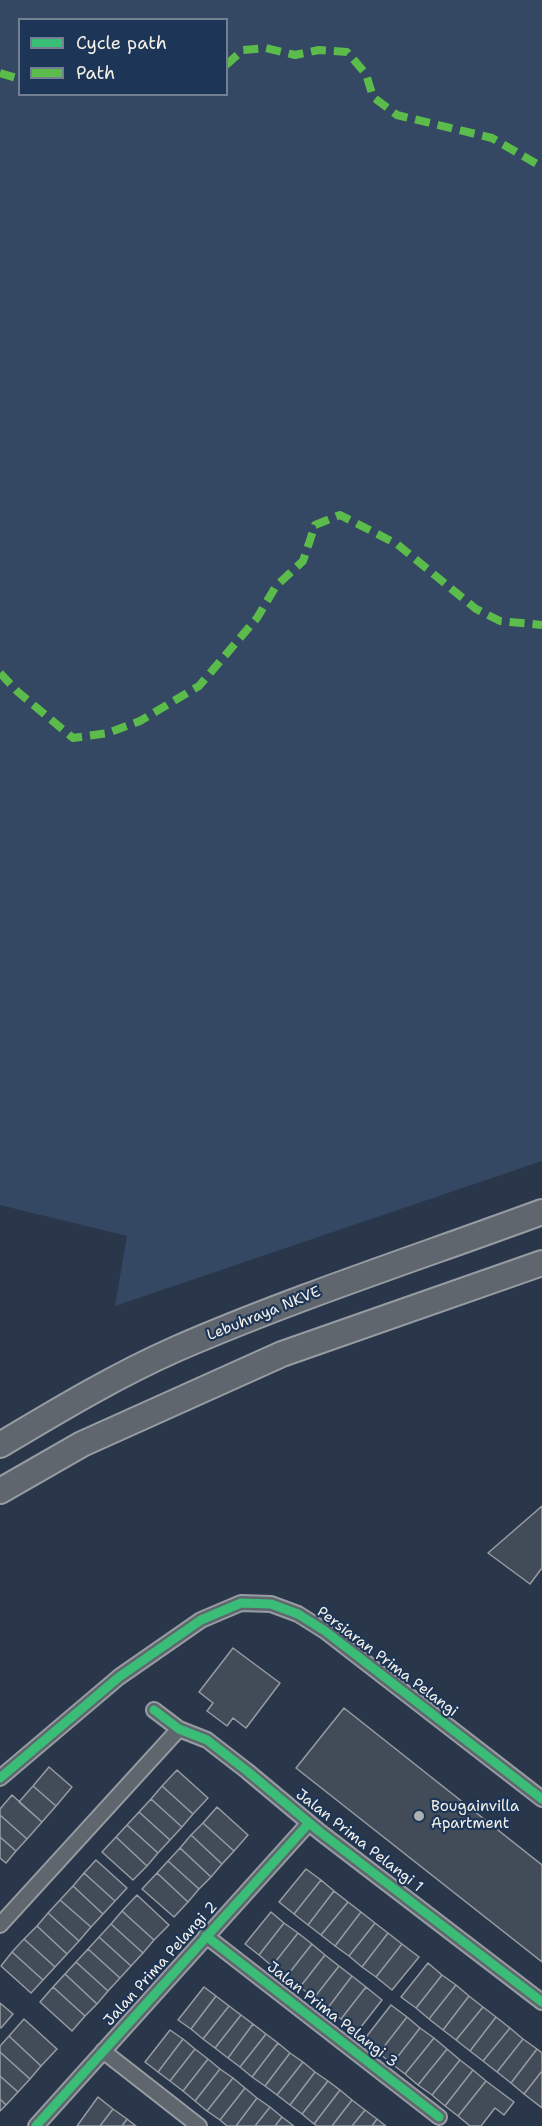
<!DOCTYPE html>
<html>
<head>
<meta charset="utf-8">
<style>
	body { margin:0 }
	#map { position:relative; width:542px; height:2126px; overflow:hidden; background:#2a374a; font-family:"Shantell Sans",sans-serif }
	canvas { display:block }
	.legend { position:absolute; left:18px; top:18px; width:210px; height:78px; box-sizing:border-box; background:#1d3557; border:2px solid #738091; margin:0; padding:8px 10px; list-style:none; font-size:18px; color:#f4f1e8 }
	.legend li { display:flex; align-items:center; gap:12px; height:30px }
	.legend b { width:30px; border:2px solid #738091 }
</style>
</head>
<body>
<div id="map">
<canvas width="542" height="2126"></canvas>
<ul class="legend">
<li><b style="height:8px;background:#3abd76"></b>Cycle path</li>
<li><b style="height:8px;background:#5cbc4b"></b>Path</li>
</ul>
</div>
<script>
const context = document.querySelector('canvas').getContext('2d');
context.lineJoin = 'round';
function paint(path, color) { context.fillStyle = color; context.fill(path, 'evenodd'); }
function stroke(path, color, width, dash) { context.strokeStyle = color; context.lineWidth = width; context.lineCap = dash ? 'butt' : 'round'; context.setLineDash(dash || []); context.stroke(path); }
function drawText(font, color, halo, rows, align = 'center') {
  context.font = font + ' "Shantell Sans",sans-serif'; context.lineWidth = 4.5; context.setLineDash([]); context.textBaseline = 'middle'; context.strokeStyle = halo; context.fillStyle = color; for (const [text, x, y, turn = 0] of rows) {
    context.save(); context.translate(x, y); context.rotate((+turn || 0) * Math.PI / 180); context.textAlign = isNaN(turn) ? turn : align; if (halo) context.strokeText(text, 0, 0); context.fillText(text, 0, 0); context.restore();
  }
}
const green = new Path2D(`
	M0,0H542V1161L115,1306L127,1236L0,1205ZM20,20H226V94H20Z`);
const building = new Path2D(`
	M542,1506V1568L530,1584L488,1553Z
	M233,1648L280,1683L246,1728L233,1718L227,1726L207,1711L213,1703L199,1692Z
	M344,1708L542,1865V1962L296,1768Z
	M49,1767L72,1787L56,1806L33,1786Z
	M177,1770L208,1798L193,1814L162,1786Z
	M33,1786L56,1806L42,1822L19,1802Z
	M162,1786L193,1814L182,1827L151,1799Z
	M12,1795L42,1822L27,1839L0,1815V1809Z
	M151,1799L182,1827L170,1840L139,1812Z
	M217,1807L248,1835L234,1851L203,1823Z
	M139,1812L170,1840L158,1853L127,1825Z
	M0,1815L27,1839L16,1851L0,1837Z
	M203,1823L234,1851L222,1864L191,1835Z
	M127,1825L158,1853L147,1866L116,1837Z
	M191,1835L222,1864L211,1877L180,1848Z
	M0,1837L16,1851L6,1863L0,1858Z
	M116,1837L147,1866L133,1880L102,1852Z
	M180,1848L211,1877L199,1889L168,1861Z
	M96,1860L127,1888L115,1901L84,1873Z
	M168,1861L199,1889L188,1902L157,1873Z
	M306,1869L321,1880L294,1914L279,1902Z
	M84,1873L115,1901L103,1914L73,1886Z
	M157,1873L188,1902L174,1917L142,1889Z
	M321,1880L334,1891L308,1925L294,1914Z
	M73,1886L103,1914L91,1927L60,1900Z
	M334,1891L348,1902L321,1935L308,1925Z
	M137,1895L169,1925L154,1940L122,1911Z
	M60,1900L91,1927L79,1941L48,1913Z
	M348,1902L361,1912L335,1946L321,1935Z
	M122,1911L154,1940L143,1953L111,1924Z
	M271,1912L284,1923L259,1955L245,1944Z
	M361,1912L375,1923L349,1956L335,1946Z
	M48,1913L79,1941L67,1954L37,1926Z
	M284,1923L298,1933L272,1966L259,1955Z
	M375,1923L388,1933L362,1967L349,1956Z
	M111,1924L143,1953L131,1966L99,1937Z
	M37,1926L67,1954L55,1967L24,1939Z
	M298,1933L312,1944L286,1977L272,1966Z
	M388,1933L402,1944L376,1977L362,1967Z
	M99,1937L131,1966L120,1978L88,1949Z
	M24,1939L55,1967L43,1980L12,1952Z
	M312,1944L325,1955L300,1987L286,1977Z
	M402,1944L419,1957L392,1990L376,1977Z
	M88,1949L120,1978L108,1991L76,1962Z
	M12,1952L43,1980L31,1993L1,1966Z
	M325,1955L339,1966L314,1998L300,1987Z
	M76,1962L108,1991L97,2004L65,1974Z
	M428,1963L442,1975L416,2008L401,1997Z
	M339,1966L352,1976L327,2009L314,1998Z
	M65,1974L97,2004L85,2016L53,1987Z
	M442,1975L456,1985L429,2019L416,2008Z
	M352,1976L366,1987L341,2019L327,2009Z
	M456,1985L469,1996L443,2030L429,2019Z
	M53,1987L85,2016L72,2031L40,2002Z
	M204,1987L216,1996L191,2029L178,2020Z
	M366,1987L382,2000L357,2032L341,2019Z
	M216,1996L229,2006L203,2039L191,2029Z
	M469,1996L483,2007L456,2040L443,2030Z
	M0,2003L13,2014L1,2028L0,2027Z
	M391,2005L407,2017L379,2053L363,2041Z
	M229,2006L241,2015L215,2048L203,2039Z
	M483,2007L496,2017L470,2051L456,2040Z
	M241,2015L253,2024L228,2058L215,2048Z
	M407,2017L420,2028L392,2064L379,2053Z
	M496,2017L510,2028L483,2061L470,2051Z
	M24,2019L57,2049L41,2066L9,2036Z
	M253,2024L266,2034L240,2067L228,2058Z
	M420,2028L434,2038L405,2074L392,2064Z
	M510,2028L523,2039L497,2072L483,2061Z
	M170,2030L183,2039L158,2072L145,2062Z
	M266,2034L278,2043L252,2077L240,2067Z
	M9,2036L41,2066L30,2079L0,2052V2046Z
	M434,2038L447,2049L418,2085L405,2074Z
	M183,2039L195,2049L170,2081L158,2072Z
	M523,2039L537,2049L511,2083L497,2072Z
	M278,2043L290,2053L265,2086L252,2077Z
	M195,2049L208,2059L183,2091L170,2081Z
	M447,2049L460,2060L432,2095L418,2085Z
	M537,2049L542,2053V2071L524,2094L511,2083Z
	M0,2052L30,2079L18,2092L0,2076Z
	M290,2053L303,2062L277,2095L265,2086Z
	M208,2059L220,2069L195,2101L183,2091Z
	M460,2060L473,2070L445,2106L432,2095Z
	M303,2062L315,2072L290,2105L277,2095Z
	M220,2069L233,2078L207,2111L195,2101Z
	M473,2070L486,2081L458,2116L445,2106Z
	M542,2071V2108L524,2094Z
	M315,2072L328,2081L302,2114L290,2105Z
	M0,2076L18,2092L6,2105L0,2099Z
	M233,2078L245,2088L220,2120L207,2111Z
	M328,2081L340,2090L314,2124L302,2114Z
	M486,2081L514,2102L504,2115L495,2108L481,2126H470L458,2116Z
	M245,2088L257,2098L236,2126H227L220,2120Z
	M340,2090L352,2100L332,2126H317L314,2124Z
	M98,2097L113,2109L100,2126H77Z
	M257,2098L270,2107L255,2126H236Z
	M0,2099L6,2105L0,2111Z
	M352,2100L365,2110L352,2126H332Z
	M270,2107L282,2117L275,2126H255Z
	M113,2109L127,2119L122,2126H100Z
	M365,2110L377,2119L372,2126H352Z
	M282,2117L294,2126H275Z
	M127,2119L136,2126H122Z
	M377,2119L386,2126H372Z`);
const minor = new Path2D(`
	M154,1710L179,1729L207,1740L247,1771L320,1832L542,2002
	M0,1778L119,1677L201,1620L241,1603L271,1604L298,1614L325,1631L542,1799
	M0,1925L179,1729
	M206,1936L439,2117
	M103,2051L199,2126
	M36,2126L309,1823`);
const motorway = new Path2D(`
	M0,1445C57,1411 115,1376 176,1349C296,1297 420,1257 542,1212
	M0,1491L82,1444L282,1354L542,1263`);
const quiet = new Path2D(`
	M226,65L243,50L266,48L295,55L319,50L347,52L366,74L373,97L397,115L492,138L542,167
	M0,73L20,79
	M0,673L18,692L73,738L108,733L140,721L199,686L257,618L276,586L303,561L315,525L340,515L397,544L476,609L500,621L542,625`);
const cycleway = new Path2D(`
	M154,1710L179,1729L207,1740L247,1771L320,1832L542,2002
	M0,1778L119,1677L201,1620L241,1603L271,1604L298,1614L325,1631L542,1799
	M206,1936L439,2117
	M36,2126L309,1823`);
const markers = [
	[419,1816,6,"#adb0b1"]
];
const streetNames = [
	["Lebuhraya NKVE",264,1314,-22],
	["Persiaran Prima Pelangi",387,1662,37],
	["Jalan Prima Pelangi 1",359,1841,38],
	["Jalan Prima Pelangi 2",161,1964,-48],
	["Jalan Prima Pelangi 3",332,2015,38]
];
const poiNames = [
	["Bougainvilla",431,1807],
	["Apartment",431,1824]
];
paint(green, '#344763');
paint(building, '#424c59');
stroke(building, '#979ca3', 1.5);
stroke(minor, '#979ca3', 18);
stroke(motorway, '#979ca3', 28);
stroke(minor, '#60666e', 14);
stroke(motorway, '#60666e', 24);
stroke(quiet, '#5cbc4b', 8, [15, 8]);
stroke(cycleway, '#3abd76', 9);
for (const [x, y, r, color] of markers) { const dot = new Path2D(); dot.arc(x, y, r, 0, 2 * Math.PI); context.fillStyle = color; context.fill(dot); stroke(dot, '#1d3557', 2); }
drawText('15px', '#f4f1e8', '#1d3557', streetNames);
drawText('15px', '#f4f1e8', '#1d3557', poiNames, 'left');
</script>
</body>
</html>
